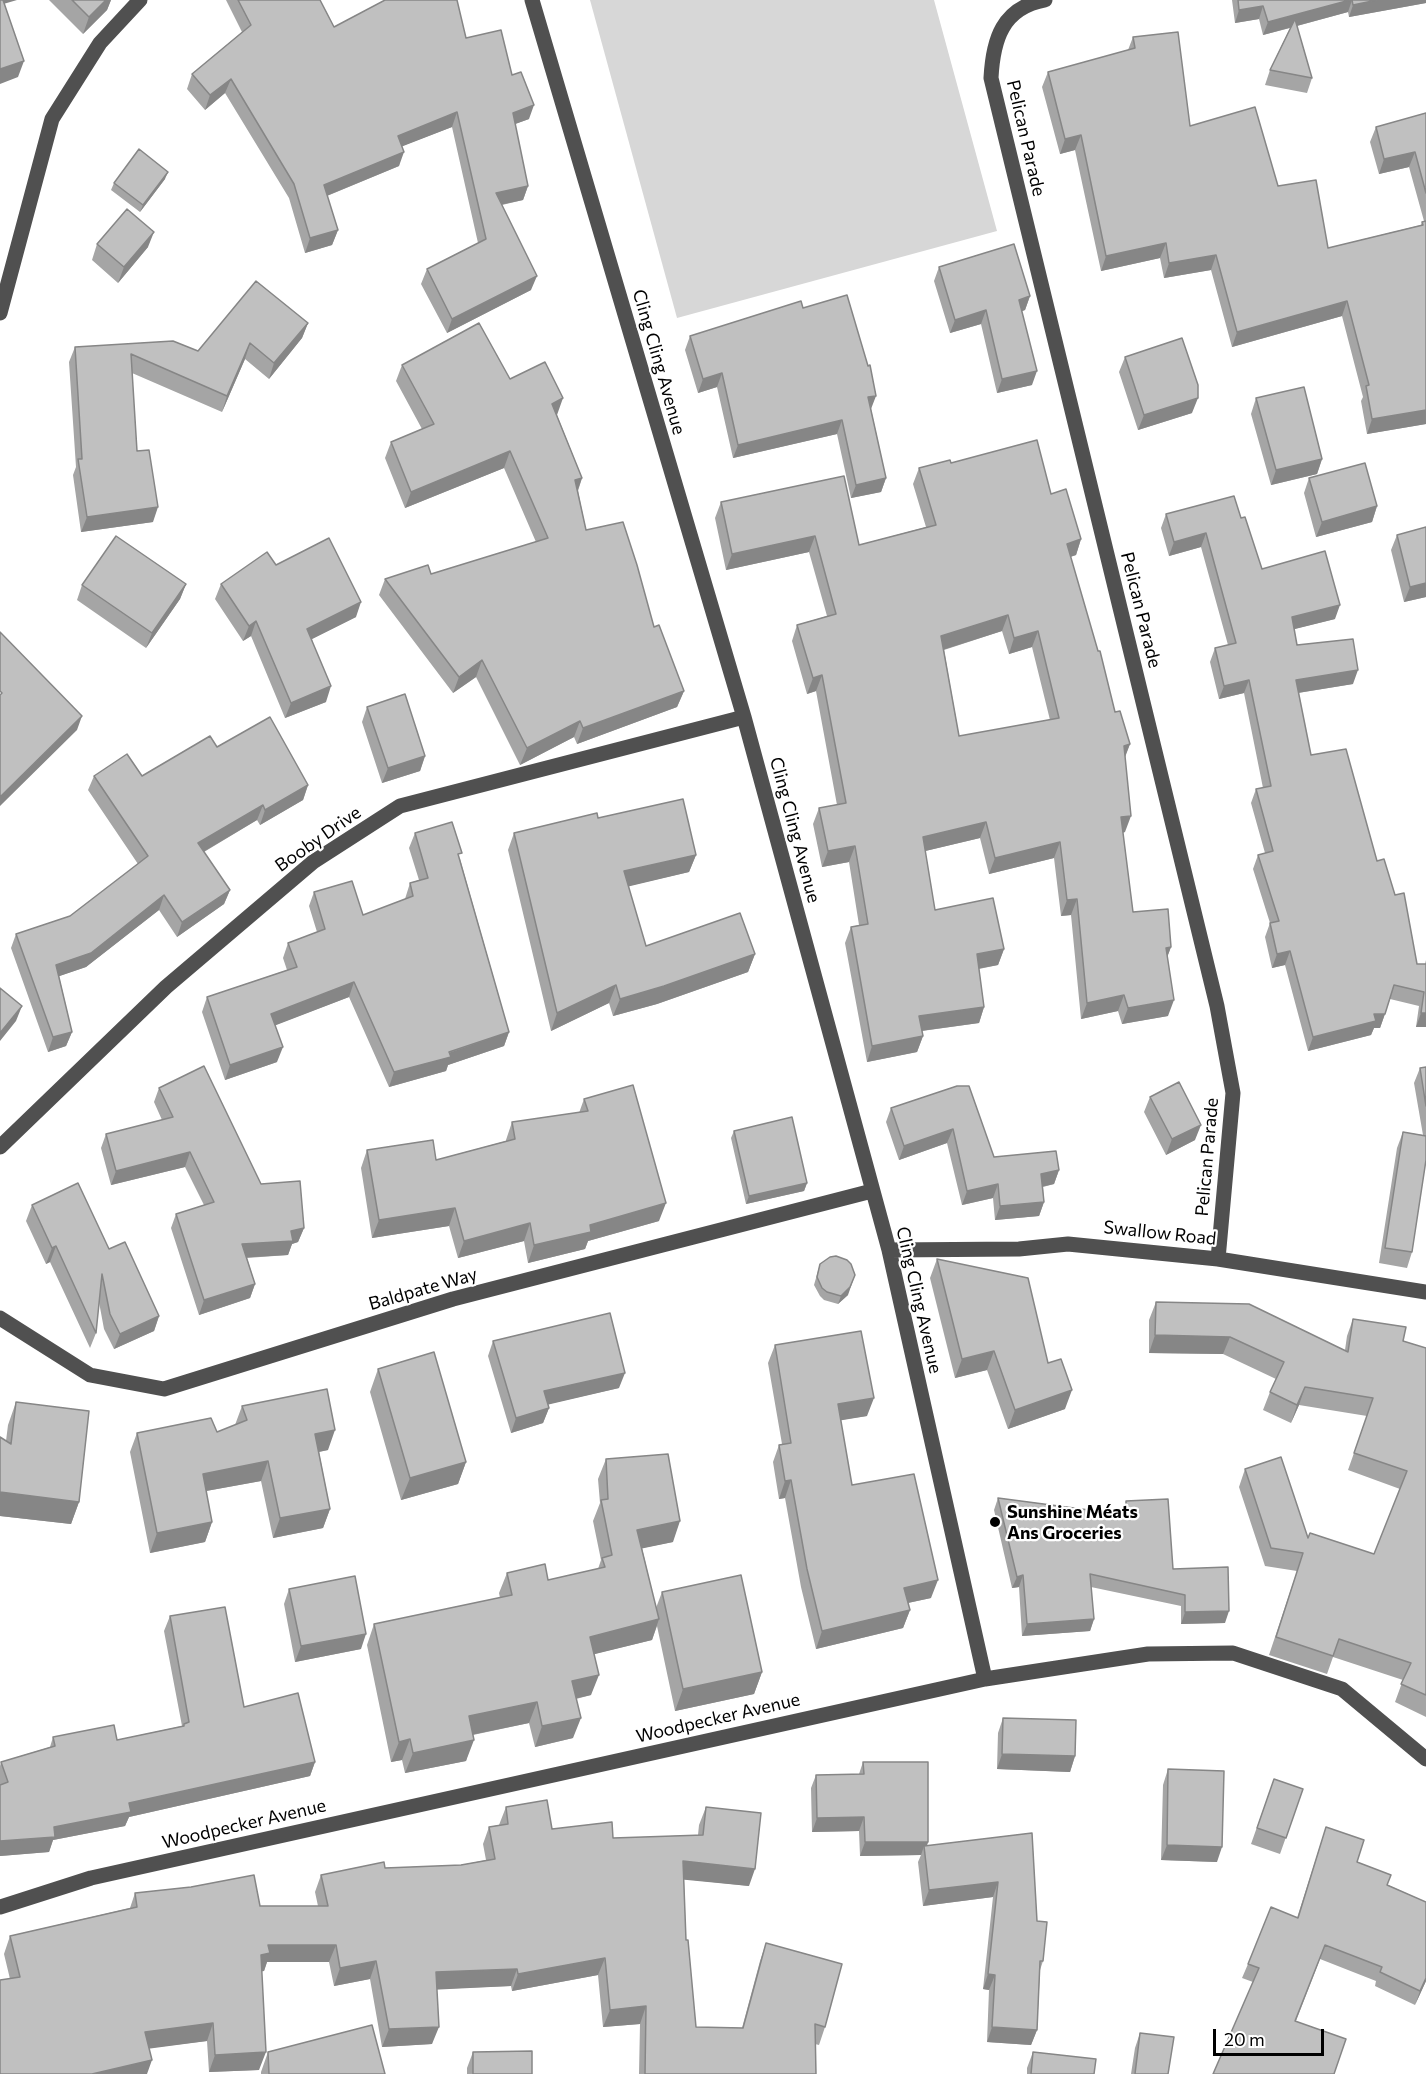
<!DOCTYPE html>
<html>
<head>
<meta charset="utf-8">
<style>
	body { margin:0 }
	#map { position:relative; width:1426px; height:2074px; overflow:hidden; background:#fff; font-family:Commissioner,sans-serif }
	canvas { display:block }
	.scale { position:absolute; left:1213px; top:2029px; width:111px; height:27px; box-sizing:border-box; border:3px solid #000; border-top:0; padding-left:8px; font-size:18px; line-height:21px; white-space:nowrap; color:#000; -webkit-text-stroke:4px #fff; paint-order:stroke }
</style>
</head>
<body>
<div id="map">
<canvas width="1426" height="2074"></canvas>
<div class="scale">20 m</div>
</div>
<script>
const context = document.querySelector('canvas').getContext('2d');
context.lineJoin = 'round';
function paint(path, color) { context.fillStyle = color; context.fill(path, 'evenodd'); }
function stroke(path, color, width, dash) { context.strokeStyle = color; context.lineWidth = width; context.lineCap = dash ? 'butt' : 'round'; context.setLineDash(dash || []); context.stroke(path); }
function drawText(font, color, halo, rows, align = 'center') {
  context.font = font + ' Commissioner,sans-serif'; context.lineWidth = 4.5; context.setLineDash([]); context.textBaseline = 'middle'; context.strokeStyle = halo; context.fillStyle = color; for (const [text, x, y, turn = 0] of rows) {
    context.save(); context.translate(x, y); context.rotate((+turn || 0) * Math.PI / 180); context.textAlign = isNaN(turn) ? turn : align; if (halo) context.strokeText(text, 0, 0); context.fillText(text, 0, 0); context.restore();
  }
}
const green = new Path2D(`
	M590,0H934L997,231L677,318Z`);
const minor = new Path2D(`
	M532,0L744,717L889,1250L985,1679
	M1045,0C1002,8 993,40 991,78L1217,1006L1233,1093L1218,1259
	M0,313L52,119L100,43L140,0
	M0,1147L166,987L313,862L400,806L744,717
	M889,1250L1019,1249L1068,1244L1218,1259L1426,1292
	M0,1318L90,1375L164,1389L453,1299L872,1191
	M0,1907L91,1878L985,1679L1148,1654L1233,1653L1342,1689L1426,1759`);
const wall = new Path2D(`
	M49,0H111L107,10L83,34Z
	M226,0H320L334,27L466,38L512,75L529,119L515,124L528,186L523,200L502,205L531,290L447,333L421,284L427,269L478,243L452,127L402,146L399,166L327,196L338,230L332,245L305,253L289,198L225,93L205,110L187,89L192,74L242,32Z
	M1232,0H1426V3L1349,17L1348,12L1297,26L1312,78L1307,93L1265,85L1270,70L1290,28L1263,35L1259,19L1235,23Z
	M1133,37L1190,126L1278,186L1328,248L1421,225L1422,222L1424,221L1409,167L1379,174L1370,142L1376,127L1426,113V424L1367,434L1361,401L1363,397L1342,316L1232,347L1211,270L1164,278L1160,258L1101,271L1075,150L1060,154L1042,87L1048,72L1128,50Z
	M165,179L140,212L111,190L114,183Z
	M97,244L148,247L118,283L92,260Z
	M939,267L1030,296L1025,310L1022,311L1032,385L997,393L981,324L950,333L934,281Z
	M803,308L871,409L886,478L881,492L851,498L837,434L733,458L717,387L698,393L685,350L690,336Z
	M308,323L302,338L269,379L245,359L222,412L132,373L137,451L153,522L81,532L73,475L76,467L69,362L75,347L198,351Z
	M1125,357L1192,413L1138,430L1119,372Z
	M402,365L510,379L557,415L582,478L578,491L586,530L654,627L684,691L677,707L577,744L574,737L520,765L476,677L453,693L379,595L385,579L431,574L536,542L504,468L405,508L385,458L391,442L422,429L396,381Z
	M1256,398L1322,459L1317,474L1271,485L1251,414Z
	M951,463L1051,494L1081,539L1076,555L1070,557L1115,712L1130,744L1125,756V832L1123,833L1133,912L1171,947L1167,957L1168,1016L1122,1024L1118,1011L1081,1019L1071,915L1061,916L1054,858L989,874L980,838L925,851L935,910L1004,949L998,965L979,969L984,1007L979,1023L922,1031L923,1036L917,1052L867,1062L845,943L851,927L859,925L849,862L822,867L813,824L819,808L837,805L816,691L807,694L792,641L797,625L827,616L809,552L726,570L715,518L721,502L859,545L926,527L913,484L919,468ZM1002,631L1009,654L1032,647L1050,720L959,736L944,650Z
	M1309,478L1377,506L1372,522L1316,537L1304,493Z
	M1166,514L1241,518L1262,569L1335,619L1294,629L1297,645L1353,684L1298,693L1311,755L1377,861L1417,964H1425L1426,960V1027H1416L1419,1006L1390,999L1380,1028H1374L1371,1035L1308,1051L1285,965L1272,968L1265,937L1270,923L1253,869L1258,855L1265,853L1251,803L1256,789L1263,788L1244,693L1219,699L1210,662L1215,648L1228,645L1201,547L1169,556L1161,528Z
	M1397,535L1426,597L1404,602L1391,550Z
	M276,565L356,617L312,639L326,702L285,718L251,636L243,641L215,599L221,584Z
	M186,584L180,599L146,648L77,600L82,585Z
	M367,707L425,756L420,771L382,783L362,722Z
	M217,747L308,785L303,800L260,825L257,820L204,852L230,890L224,904L177,937L159,910L86,967L59,976L72,1032L66,1046L48,1052L11,948L16,934L70,916L138,864L88,790L94,776H142Z
	M598,818L696,855L689,872L628,886L646,946L755,954L748,972L657,1004L613,1016L609,1003L551,1031L508,850L514,833Z
	M415,833L460,859L509,1032L504,1046L448,1065L446,1071L389,1087L349,997L275,1025L277,1062L225,1080L202,1012L207,997L287,970L283,958L288,943L317,932L309,906L314,892L363,915L405,899L410,883L419,880L409,848Z
	M1426,1067V1160L1412,1252L1407,1268L1379,1263L1397,1148L1403,1132L1423,1135L1414,1083L1420,1068Z
	M957,1086L994,1157L1059,1170L1054,1184L1043,1187L1044,1202L1039,1216L995,1220L993,1198L962,1205L947,1143L899,1160L886,1122L891,1108Z
	M159,1088L261,1184L304,1228L298,1242L292,1244L288,1255L247,1258L255,1284L250,1298L199,1315L171,1228L176,1214L204,1205L185,1167L111,1185L101,1148L106,1134L162,1120L154,1102Z
	M1150,1097L1195,1140L1166,1155L1144,1112Z
	M584,1099L659,1221L588,1241L585,1249L528,1263L524,1241L458,1258L449,1226L372,1238L361,1168L367,1150L436,1160L506,1141V1140L512,1122L579,1113Z
	M734,1131L807,1183L804,1191L746,1204L731,1138Z
	M32,1205L109,1249L159,1316L154,1331L114,1349L104,1329L99,1302L96,1333L90,1348L50,1262L46,1264L26,1221Z
	M937,1259L1048,1363L1065,1409L1008,1429L987,1370L955,1378L930,1278Z
	M820,1264L848,1295L838,1304L824,1300L820,1296L814,1285Z
	M1156,1302L1345,1350L1347,1336L1353,1319L1403,1341L1426,1348V1717L1424,1716L1395,1702L1403,1680L1333,1657L1327,1674L1269,1655L1297,1571L1265,1566L1239,1487L1245,1469L1308,1538L1374,1554L1400,1489L1348,1470L1367,1416L1299,1405L1291,1423L1263,1410L1270,1392L1276,1379L1223,1354L1149,1353V1320Z
	M493,1341L619,1388L548,1404L549,1408L543,1423L511,1433L488,1356Z
	M775,1345L867,1416L840,1420L852,1485L931,1598L908,1603L910,1610L903,1628L816,1649L801,1587L785,1498L779,1499L773,1462L779,1445L782,1444L768,1363Z
	M378,1369L466,1462L458,1484L401,1500L370,1392Z
	M16,1402L79,1502L71,1524L0,1516V1437L6,1441L8,1425Z
	M242,1406L328,1450L319,1452L330,1509L323,1528L273,1538L261,1481L206,1491L212,1522L205,1542L150,1553L130,1452L137,1433L217,1432L235,1425Z
	M606,1459L673,1542L642,1548L656,1608L662,1592L762,1672L754,1694L675,1711L657,1626L652,1640L594,1654L591,1695L576,1699L573,1738L535,1747L529,1723L473,1735L466,1761L405,1773L402,1760L391,1762L367,1645L374,1624L500,1598L499,1593L507,1573L548,1580L598,1569L601,1560L593,1521L600,1503L598,1479Z
	M998,1498L1122,1514L1126,1501L1173,1569L1225,1623L1181,1624V1606L1091,1587L1094,1619L1090,1631L1022,1636L1019,1587L1012,1588L994,1510Z
	M289,1589L361,1649L295,1662L284,1604Z
	M170,1616L244,1707L315,1762L310,1776L129,1817L125,1826L53,1840L49,1852L0,1856V1766L1,1762L50,1747L53,1737L117,1740L182,1726L164,1631Z
	M1003,1718L1075,1756L1070,1772L997,1769L998,1733Z
	M863,1762L928,1842L927,1846L1032,1833L1037,1921L1043,1961L1040,1970L1037,2030L1031,2045L987,2042L989,1990L983,1989L993,1897L923,1906L918,1862L921,1855L860,1856L859,1831L812,1832L811,1788L816,1775L859,1774Z
	M1168,1769L1217,1862L1161,1860L1163,1785Z
	M1274,1779L1303,1789L1280,1854L1251,1844Z
	M506,1807L552,1829L613,1838L698,1835L699,1825L706,1807L749,1886L684,1879L686,1940L696,2027L742,2028L760,1961L766,1943L825,2027L819,2045L815,2044L816,2074H639L640,2024L603,2027L598,1975L512,1991L511,1986L437,1989L432,2044L382,2047L370,1979L334,1986L329,1962H267L264,1971H262L259,2070L209,2072L207,2041L149,2048L10,1979L4,1954L10,1936L130,1908L135,1893L260,1906H318L315,1892L321,1875L385,1868L461,1865L486,1860L483,1844L489,1827L499,1825Z
	M1326,1827L1357,1862L1388,1885L1426,1902V1981L1415,2005L1375,1986L1376,1981L1320,1959L1296,2021L1253,1982L1242,1978L1248,1964L1297,1918Z
	M1140,2033L1168,2074H1131L1135,2048Z
	M268,2052L385,2074H261V2072Z
	M473,2052L532,2074H467V2068Z
	M1033,2052L1094,2074H1027V2068Z`);
const shadedWall = new Path2D(`
	M0,0H17L0,5Z
	M106,0H111L107,10L83,34L89,17Z
	M1350,0H1352L1348,12L1263,35L1268,22Z
	M1377,0H1426V3L1349,17L1353,5Z
	M1263,6L1259,19L1235,23L1239,10Z
	M24,61L18,77L0,84V69Z
	M231,79L225,93L205,110L210,95Z
	M534,105L529,119L507,127L513,113Z
	M457,112L452,127L393,150L398,136Z
	M1081,135L1075,150L1060,154L1065,139Z
	M404,152L399,166L319,199L324,185Z
	M1415,152L1409,167L1379,174L1384,159Z
	M168,172L165,179L140,212L143,205Z
	M528,186L523,200L490,207L496,193Z
	M338,230L332,245L305,253L310,238Z
	M154,232L148,247L118,283L124,267Z
	M1166,243L1160,258L1101,271L1106,256Z
	M1216,255L1211,270L1164,278L1169,263Z
	M537,276L531,290L447,333L452,319Z
	M1030,296L1025,310L1014,314L1019,300Z
	M1347,301L1342,316L1232,347L1237,332Z
	M986,310L981,324L950,333L955,320Z
	M308,323L302,338L269,379L274,363Z
	M250,343L245,359L222,412L227,396Z
	M1037,371L1032,385L997,393L1002,379Z
	M722,373L717,387L698,393L703,379Z
	M876,396L871,409L868,397Z
	M563,398L557,415L546,420L552,404Z
	M1198,398L1192,413L1138,430L1144,415Z
	M1426,410V424L1367,434L1372,419Z
	M842,420L837,434L733,458L738,445Z
	M510,451L504,468L405,508L411,492Z
	M1322,459L1317,474L1271,485L1276,470Z
	M582,478L576,495L575,480Z
	M886,478L881,492L851,498L856,485Z
	M1377,506L1372,522L1316,537L1322,522Z
	M158,507L153,522L81,532L87,517Z
	M1206,533L1201,547L1169,556L1174,542Z
	M815,536L809,552L726,570L732,554Z
	M1081,539L1076,555L1061,560L1067,544Z
	M1426,583V597L1404,602L1410,587Z
	M186,584L180,599L146,648L152,633Z
	M361,602L356,617L302,644L307,629Z
	M1340,605L1335,619L1287,631L1292,617Z
	M1008,615L1002,631L936,652L941,636Z
	M256,621L251,636L243,641L249,626Z
	M1038,631L1032,647L1009,654L1014,638Z
	M482,660L476,677L453,693L459,677Z
	M1358,670L1353,684L1291,694L1296,680Z
	M822,675L816,691L807,694L813,678Z
	M1249,680L1244,693L1219,699L1224,686Z
	M331,686L326,702L285,718L291,703Z
	M684,691L677,707L577,744L583,728Z
	M82,716L77,730L0,806V797Z
	M580,721L574,737L520,765L527,748Z
	M1130,744L1124,760V746Z
	M425,756L420,771L382,783L388,768Z
	M308,785L303,800L260,825L265,810Z
	M263,805L257,820L193,858L198,843Z
	M1131,816L1125,832L1115,833L1121,817Z
	M986,822L980,838L917,853L923,837Z
	M1060,842L1054,858L989,874L995,858Z
	M855,846L849,862L822,867L828,851Z
	M696,855L689,872L618,889L624,871Z
	M230,890L224,904L177,937L182,922Z
	M164,895L159,910L86,967L51,979L56,965Z
	M1077,899L1071,915L1061,916L1067,900Z
	M1171,947L1165,963L1166,948Z
	M1004,949L998,965L971,970L977,954Z
	M1290,951L1285,965L1272,968L1277,954Z
	M755,954L748,972L657,1004L613,1016L620,999Z
	M354,982L349,997L266,1029L271,1014Z
	M616,985L609,1003L551,1031L557,1013Z
	M1124,995L1118,1011L1081,1019L1087,1003Z
	M1174,1000L1168,1016L1122,1024L1128,1008Z
	M22,1006L16,1021L0,1041V1033Z
	M984,1007L979,1023L913,1032L919,1016Z
	M1421,1013H1426V1027H1416Z
	M1374,1014H1385L1380,1028H1374L1371,1035L1308,1051L1313,1037Z
	M72,1032L66,1046L48,1052L53,1037Z
	M509,1032L504,1046L448,1065L446,1071L389,1087L394,1072Z
	M923,1036L917,1052L867,1062L872,1046Z
	M283,1047L277,1062L225,1080L230,1065Z
	M1201,1125L1195,1140L1166,1155L1172,1139Z
	M953,1129L947,1143L899,1160L904,1146Z
	M190,1152L185,1167L111,1185L116,1171Z
	M1059,1170L1054,1184L1036,1188L1041,1174Z
	M807,1183L804,1191L746,1204L749,1196Z
	M998,1184L993,1198L962,1205L967,1191Z
	M1044,1202L1039,1216L995,1220L1000,1206Z
	M666,1203L659,1221L588,1241L585,1249L528,1263L534,1245L590,1225Z
	M455,1208L449,1226L372,1238L379,1220Z
	M530,1223L524,1241L458,1258L464,1241Z
	M304,1228L298,1242L292,1244L288,1255L237,1258L242,1244Z
	M56,1246L50,1262L46,1264L52,1248Z
	M855,1275L848,1295L838,1304L841,1296Z
	M255,1284L250,1298L199,1315L204,1300Z
	M159,1316L154,1331L114,1349L120,1334Z
	M1155,1335L1230,1337L1223,1354L1149,1353Z
	M994,1351L987,1370L955,1378L962,1359Z
	M625,1373L619,1388L538,1407L544,1391Z
	M1305,1387L1299,1405L1291,1423L1297,1405Z
	M1072,1390L1065,1409L1008,1429L1015,1410Z
	M874,1398L867,1416L831,1422L838,1404Z
	M549,1408L543,1423L511,1433L516,1418Z
	M335,1430L328,1450L308,1454L315,1434Z
	M268,1461L261,1481L195,1493L203,1474Z
	M466,1462L458,1484L401,1500L410,1478Z
	M791,1480L785,1498L779,1499L785,1481Z
	M0,1492L79,1502L71,1524L0,1516Z
	M330,1509L323,1528L273,1538L280,1518Z
	M680,1521L673,1542L630,1551L637,1530Z
	M212,1522L205,1542L150,1553L157,1533Z
	M1023,1575L1019,1587L1012,1588L1017,1577Z
	M938,1580L931,1598L898,1605L904,1588Z
	M910,1610L903,1628L816,1649L822,1631Z
	M1229,1611L1225,1623L1181,1624L1185,1612Z
	M659,1619L652,1640L583,1657L590,1637Z
	M1094,1619L1090,1631L1022,1636L1027,1624Z
	M366,1634L361,1649L295,1662L301,1646Z
	M762,1672L754,1694L675,1711L683,1689Z
	M599,1675L591,1695L565,1701L572,1681Z
	M537,1702L529,1723L461,1737L469,1716Z
	M581,1718L573,1738L535,1747L542,1726Z
	M410,1739L402,1760L391,1762L399,1742Z
	M474,1740L466,1761L405,1773L413,1753Z
	M1002,1754L1075,1756L1070,1772L997,1769Z
	M315,1762L310,1776L129,1817L125,1826L53,1840L49,1852L0,1856V1841L54,1827L129,1803Z
	M864,1817L859,1831L812,1832L817,1818Z
	M865,1842H928L924,1853V1846L921,1855L860,1856Z
	M1167,1845L1222,1847L1217,1862L1161,1860Z
	M683,1861L755,1869L749,1886L677,1879Z
	M998,1882L993,1897L923,1906L929,1890Z
	M268,1945H336L329,1962H267L264,1971L254,1973L261,1955Z
	M605,1958L598,1975L512,1991L518,1974Z
	M376,1961L370,1979L334,1986L340,1968Z
	M517,1969L511,1986L429,1990L436,1972Z
	M988,1974L995,1975L989,1990L983,1989Z
	M1426,1978V1981L1415,2005L1420,1991Z
	M646,2006L640,2024L603,2027L610,2010Z
	M213,2023L207,2041L139,2050L145,2032Z
	M439,2027L432,2044L382,2047L389,2029Z
	M992,2027L1037,2030L1031,2045L987,2042Z
	M266,2052L259,2070L209,2072L215,2055Z
	M152,2060L147,2074H92Z`);
const building = new Path2D(`
	M0,0H3L24,61L0,69Z
	M72,0H106L89,17Z
	M238,0H320L334,27L385,0H457L466,38L501,30L512,75L521,72L534,105L513,113L528,186L496,193L537,276L452,319L427,269L486,239L457,112L398,136L404,152L324,185L338,230L310,238L294,184L231,79L210,95L192,74L251,25Z
	M1238,0H1350L1268,22L1263,6L1239,10Z
	M1352,0H1377L1353,5Z
	M1295,19L1312,78L1270,70Z
	M1178,32L1190,126L1255,107L1278,186L1316,180L1328,248L1423,225L1422,222L1426,221V410L1372,419L1366,386L1369,385L1347,301L1237,332L1216,255L1169,263L1166,243L1106,256L1081,135L1065,139L1048,72L1135,48L1133,37Z
	M1426,113V193L1415,152L1384,159L1376,127Z
	M139,149L168,172L143,205L114,183Z
	M127,209L154,232L124,267L97,244Z
	M1014,244L1030,296L1019,300L1037,371L1002,379L986,310L955,320L939,267Z
	M256,281L308,323L274,363L250,343L227,396L131,354L137,451L149,450L158,507L87,517L78,459H82L75,347L173,341L198,351Z
	M847,295L868,366L870,365L876,396L868,397L886,478L856,485L842,420L738,445L722,373L703,379L690,336L801,301L803,308Z
	M479,323L510,379L545,362L563,398L552,404L582,478L575,480L586,530L623,522L637,565L654,627L659,625L684,691L583,728L580,721L527,748L482,660L459,677L385,579L428,565L431,574L548,538L510,451L411,492L391,442L434,424L402,365Z
	M1182,338L1198,385V398L1144,415L1125,357Z
	M1304,387L1322,459L1276,470L1256,398Z
	M1037,440L1051,494L1066,489L1081,539L1067,544L1098,651H1100L1115,712L1120,711L1130,744L1124,746L1131,816L1121,817L1133,912L1168,909L1171,947L1166,948L1174,1000L1128,1008L1124,995L1087,1003L1077,899L1067,900L1060,842L995,858L986,822L923,837L935,910L993,898L1004,949L977,954L984,1007L919,1016L923,1036L872,1046L851,927L868,924L855,846L828,851L819,808L846,803L822,675L813,678L797,625L836,614L815,536L732,554L721,502L844,476L859,545L936,525L919,468L950,460L951,463ZM1008,615L1014,638L1038,631L1059,718L959,736L941,636Z
	M1365,463L1377,506L1322,522L1309,478Z
	M1234,496L1241,518L1245,517L1262,569L1325,551L1340,605L1292,617L1297,645L1353,639L1358,670L1296,680L1311,755L1346,749L1377,861L1384,859L1395,895L1404,893L1417,964H1426V1013H1421L1424,992L1394,985L1385,1014H1374L1376,1021L1313,1037L1290,951L1277,954L1270,923L1279,921L1258,855L1273,851L1256,789L1271,786L1249,680L1224,686L1215,648L1236,643L1206,533L1174,542L1166,514Z
	M1426,527V583L1410,587L1397,535Z
	M116,536L186,584L152,633L82,585Z
	M329,538L361,602L307,629L331,686L291,703L256,621L249,626L221,584L267,552L276,565Z
	M0,632L82,716L0,797V695L2,693L0,691Z
	M405,694L425,756L388,768L367,707Z
	M270,717L308,785L265,810L263,805L198,843L230,890L182,922L164,895L91,953L56,965L72,1032L53,1037L16,934L70,916L148,856L94,776L127,754L142,776L210,736L217,747Z
	M683,799L696,855L624,871L646,946L740,913L755,954L664,986L620,999L616,985L557,1013L514,833L597,813L598,818Z
	M452,822L462,853L458,854L509,1032L449,1052L451,1057L394,1072L354,982L271,1014L283,1047L230,1065L207,997L297,967L288,943L325,929L314,892L352,881L363,915L413,896L410,883L428,878L415,833Z
	M0,988L22,1006L0,1033Z
	M204,1066L261,1184L300,1181L304,1228L291,1231L293,1241L242,1244L255,1284L204,1300L176,1214L214,1202L190,1152L116,1171L106,1134L173,1117L159,1088Z
	M1426,1067V1106L1420,1068Z
	M1179,1082L1201,1125L1172,1139L1150,1097Z
	M633,1085L666,1203L590,1225L591,1232L534,1245L530,1223L464,1241L455,1208L379,1220L367,1150L433,1140L436,1160L515,1139L512,1122L588,1111L584,1099Z
	M957,1086H969L994,1157L1056,1151L1059,1170L1041,1174L1044,1202L1000,1206L998,1184L967,1191L953,1129L904,1146L891,1108Z
	M792,1117L807,1183L749,1196L734,1131Z
	M1403,1132L1426,1136V1160L1412,1252L1385,1248Z
	M78,1183L109,1249L125,1242L159,1316L120,1334L110,1314L102,1274L96,1333L56,1246L52,1248L32,1205Z
	M836,1256L847,1260L851,1264L855,1275L850,1287L841,1296L827,1292L822,1288L817,1277L820,1264L830,1257Z
	M937,1259L1028,1278L1048,1363L1061,1359L1072,1390L1015,1410L994,1351L962,1359Z
	M1156,1302L1249,1304L1348,1352L1353,1319L1406,1327L1403,1341L1426,1348V1695L1401,1684L1411,1663L1339,1639L1333,1656L1276,1637L1303,1553L1271,1548L1245,1469L1281,1457L1308,1538L1310,1533L1374,1554L1407,1471L1354,1453L1373,1398L1305,1387L1297,1405L1270,1392L1284,1362L1230,1337L1155,1335Z
	M610,1313L625,1373L544,1391L549,1408L516,1418L493,1341Z
	M861,1331L874,1398L838,1404L852,1485L914,1474L938,1580L904,1588L910,1610L822,1631L807,1569L791,1480L785,1481L779,1445L791,1443L775,1345Z
	M434,1352L466,1462L410,1478L378,1369Z
	M327,1389L335,1430L315,1434L330,1509L280,1518L268,1461L203,1474L212,1522L157,1533L137,1433L211,1418L217,1432L247,1420L242,1406Z
	M16,1402L89,1411L79,1502L0,1492V1437L11,1444Z
	M668,1454L680,1521L637,1530L659,1619L590,1637L599,1675L572,1681L581,1718L542,1726L537,1702L469,1716L474,1740L413,1753L410,1739L399,1742L374,1624L512,1595L507,1573L545,1564L548,1580L605,1567L602,1558L612,1555L601,1500L608,1499L606,1459Z
	M998,1498L1127,1515L1126,1501L1168,1499L1173,1569L1228,1567L1229,1611L1185,1612V1595L1090,1574L1094,1619L1027,1624L1023,1575L1017,1577Z
	M741,1575L762,1672L683,1689L662,1592Z
	M355,1576L366,1634L301,1646L289,1589Z
	M225,1607L244,1707L298,1693L315,1762L129,1803L131,1812L54,1827L55,1837L0,1841V1785L8,1782L1,1762L55,1746L53,1737L114,1725L117,1740L184,1726V1724L189,1722L170,1616Z
	M1003,1718L1076,1720L1075,1756L1002,1754Z
	M863,1762H928V1842H865L864,1817L817,1818L816,1775L864,1774Z
	M1168,1769L1224,1771L1222,1847L1167,1845Z
	M1274,1779L1303,1789L1286,1838L1257,1828Z
	M547,1800L552,1829L612,1822L613,1838L703,1835L706,1807L761,1813L755,1869L683,1861L686,1940H688L696,2027L743,2028L766,1943L842,1964L825,2027L815,2024L816,2074H645L646,2006L610,2010L605,1958L518,1974L517,1969L436,1972L439,2027L389,2029L376,1961L340,1968L336,1945H268L270,1953L261,1955L266,2052L215,2055L213,2023L145,2032L152,2060L92,2074H0V1980L20,1977L10,1936L137,1907L135,1893L191,1887L254,1875L260,1906H328L321,1875L384,1862L385,1868L461,1865L495,1859L489,1827L508,1824L506,1807Z
	M1326,1827L1364,1840L1357,1862L1391,1875L1387,1885L1426,1902V1978L1420,1991L1380,1972L1382,1967L1325,1945L1295,2021L1346,2039L1334,2074H1213L1259,1968L1248,1964L1271,1907L1298,1918Z
	M1032,1833L1037,1921L1047,1922L1043,1961H1040L1037,2030L992,2027L995,1975L988,1974L998,1882L929,1890L924,1846Z
	M372,2025L385,2074H269L268,2052Z
	M1140,2033L1174,2037L1168,2074H1135Z
	M532,2051V2074H473V2052Z
	M1033,2052L1096,2059L1094,2074H1031Z`);
const markers = [
	[995,1522,6,"#000"]
];
const streetNames = [
	["Pelican Parade",1026,138,77],
	["Cling Cling Avenue",659,362,74],
	["Pelican Parade",1141,610,76],
	["Cling Cling Avenue",795,830,75],
	["Booby Drive",318,839,-35],
	["Pelican Parade",1207,1157,-85],
	["Swallow Road",1160,1233,6],
	["Baldpate Way",423,1289,-16],
	["Cling Cling Avenue",919,1300,77],
	["Woodpecker Avenue",718,1718,-13],
	["Woodpecker Avenue",244,1824,-13]
];
const poiNames = [
	["Sunshine Méats",1007,1512],
	["Ans Groceries",1007,1533]
];
paint(green, '#d7d7d7');
stroke(minor, '#505050', 15);
paint(wall, '#a5a5a5');
paint(shadedWall, '#868686');
paint(building, '#c0c0c0');
stroke(building, '#868686', 1.5);
for (const [x, y, r, color] of markers) { const dot = new Path2D(); dot.arc(x, y, r, 0, 2 * Math.PI); context.fillStyle = color; context.fill(dot); stroke(dot, '#fff', 2); }
drawText('18px', '#000', '#fff', streetNames);
drawText('bold 18px', '#000', '#fff', poiNames, 'left');
</script>
</body>
</html>
